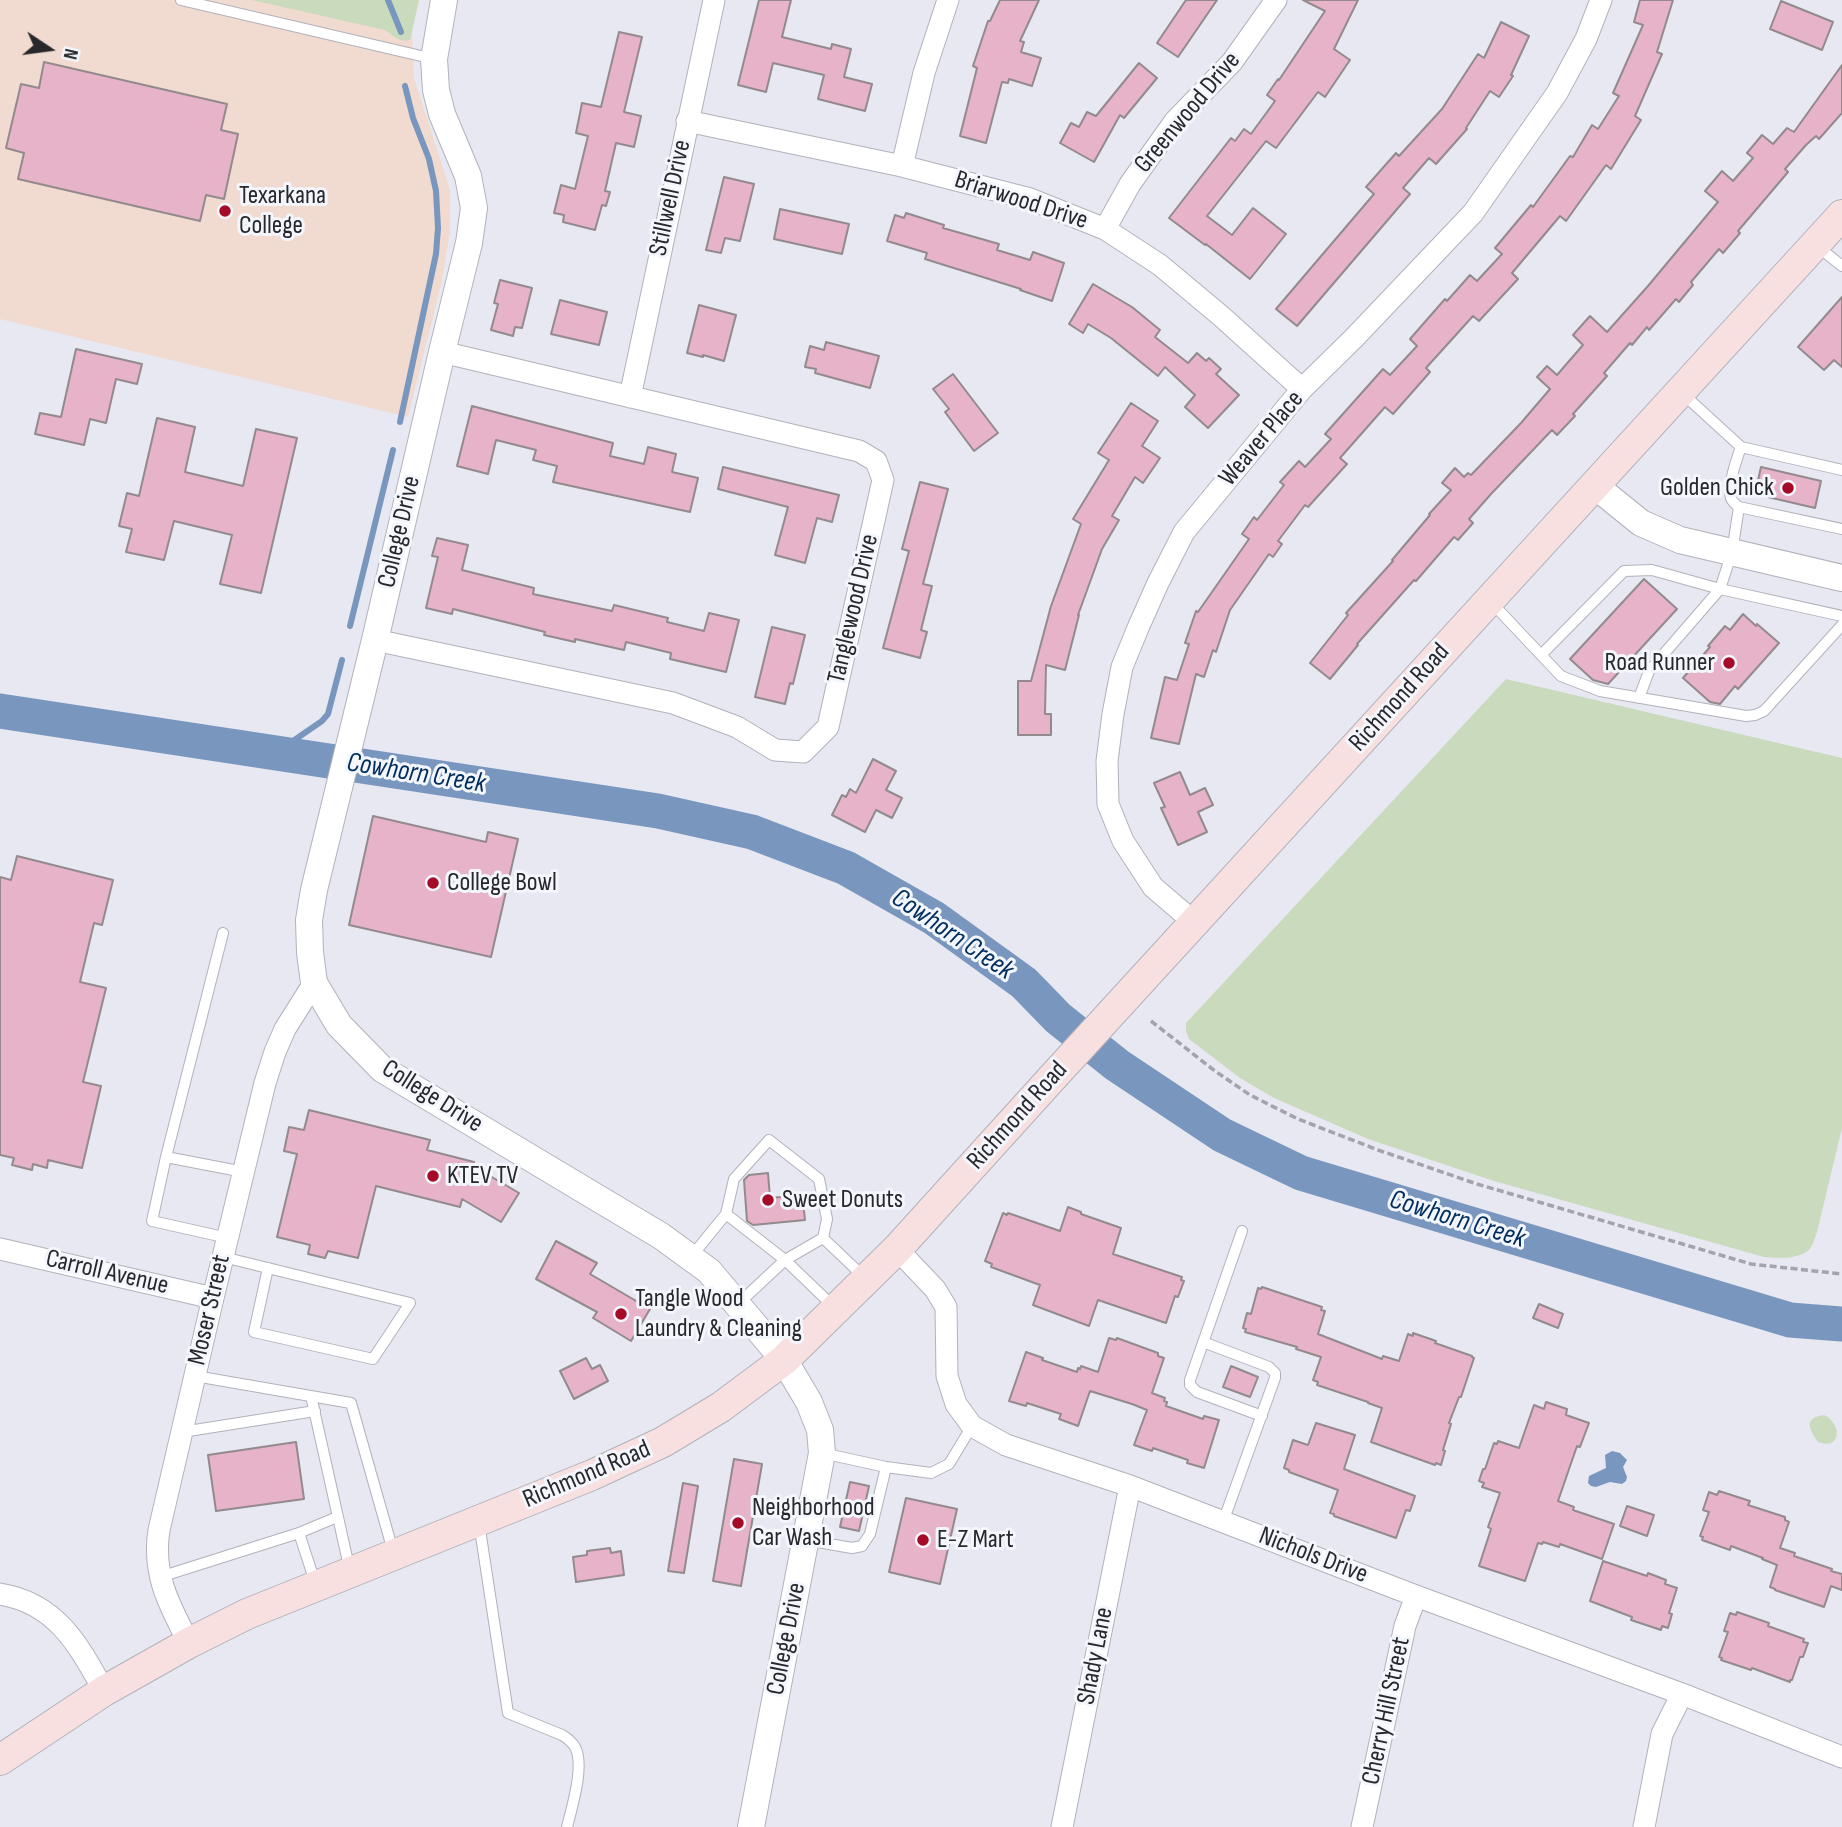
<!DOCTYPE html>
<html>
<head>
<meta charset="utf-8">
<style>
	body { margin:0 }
	#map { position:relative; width:1842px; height:1827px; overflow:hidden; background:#e7e8f2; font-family:"Sofia Sans Condensed",sans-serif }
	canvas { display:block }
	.north { position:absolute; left:14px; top:14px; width:70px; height:70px; -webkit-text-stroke:5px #f4f6fd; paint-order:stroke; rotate:103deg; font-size:19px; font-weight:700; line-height:28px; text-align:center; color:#28282c }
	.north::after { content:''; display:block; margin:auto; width:24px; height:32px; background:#28282c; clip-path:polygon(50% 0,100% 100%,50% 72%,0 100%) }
</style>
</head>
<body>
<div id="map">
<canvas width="1842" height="1827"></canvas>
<div class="north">N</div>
</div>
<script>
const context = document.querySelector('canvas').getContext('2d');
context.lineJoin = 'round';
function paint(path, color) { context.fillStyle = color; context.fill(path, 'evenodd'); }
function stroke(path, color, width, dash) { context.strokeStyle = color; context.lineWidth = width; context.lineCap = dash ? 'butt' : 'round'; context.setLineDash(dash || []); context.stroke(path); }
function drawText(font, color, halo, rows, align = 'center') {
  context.font = font + ' "Sofia Sans Condensed",sans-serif'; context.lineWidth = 6; context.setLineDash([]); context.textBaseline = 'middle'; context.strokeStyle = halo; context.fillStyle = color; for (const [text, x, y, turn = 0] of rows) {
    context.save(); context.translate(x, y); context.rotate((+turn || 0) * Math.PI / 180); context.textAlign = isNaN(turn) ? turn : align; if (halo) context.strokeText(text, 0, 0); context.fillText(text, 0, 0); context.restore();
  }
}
const education = new Path2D(`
	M0,0H419L412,30L414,78L450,190V232L441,285L408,417L0,319Z`);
const green = new Path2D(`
	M252,0H419L410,40C398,42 394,36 385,30Z
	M1506,679L1842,758V1128L1817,1232C1815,1237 1813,1245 1810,1249C1798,1260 1779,1258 1764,1257L1494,1181L1368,1139L1274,1098L1240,1078L1189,1039L1186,1031V1023Z
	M1824,1415C1842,1423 1842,1451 1818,1442C1809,1429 1803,1418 1824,1415Z`);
const water = new Path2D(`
	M1612,1451L1620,1453L1627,1460L1623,1467L1627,1477L1626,1481L1622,1484L1610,1482L1596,1487L1591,1486L1588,1483L1589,1476L1606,1468L1605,1455Z`);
const stream = new Path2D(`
	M388,0L401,32
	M400,422L436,254L438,228L436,191L429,159L413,118L405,86
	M350,626L393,450
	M277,752L322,721L328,714L342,660`);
const river = new Path2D(`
	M0,711L658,811L752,832L846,868L934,918L1024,983L1058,1018L1117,1065L1222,1135L1301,1173L1790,1320L1842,1324`);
const building = new Path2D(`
	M759,0H791L782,37L831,49L832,44L851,49L844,77L872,84L865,111L818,99L824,75L773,63L766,92L738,85Z
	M1000,0H1039L1020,41L1024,42L1021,52L1041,58L1032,86L1009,79L1008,83L1002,82L986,143L960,136L977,68L973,66L988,21H990Z
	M1186,0H1217L1178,57L1157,43Z
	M1303,0H1358L1334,49L1350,60L1325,97L1318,92L1276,148L1266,141L1207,216L1232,235L1253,208L1286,234L1250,279L1206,244L1205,245L1169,218L1231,138L1235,141L1244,129L1251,134L1275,101L1267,95L1278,79L1279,80L1325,11Z
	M1640,0H1673L1657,52L1662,54L1635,116L1641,120L1611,169L1606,165L1566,221L1560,216L1512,273L1518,279L1479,321L1473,316L1426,368L1430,372L1393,414L1385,407L1340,458L1347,464L1308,507L1305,505L1278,541L1282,544L1273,557L1269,554L1230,610L1216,652L1213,650L1204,677L1196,674L1179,744L1151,738L1165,677L1177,680L1189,644L1185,643L1196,611L1198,612L1249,539L1242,534L1254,517L1257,520L1284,485L1280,482L1299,461L1305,467L1331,439L1325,434L1383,369L1390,375L1417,346L1410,339L1445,299L1447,301L1470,275L1477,281L1502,254L1495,248L1531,205L1533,207L1570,156L1573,157L1592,125L1598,129L1619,96L1613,93L1643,25L1634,22Z
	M1781,1L1833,22L1822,50L1770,29Z
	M1501,22L1529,36L1511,75L1513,76L1499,97L1490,91L1466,128L1467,129L1436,164L1429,158L1403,188L1410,194L1297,326L1276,309L1374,194L1366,187L1396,153L1399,156L1442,109L1478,54L1484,58Z
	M619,32L642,37L624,112L641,116L634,147L616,143L605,191L610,192L606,206L602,205L595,230L563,222L564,215L554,213L561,185L575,189L588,136L576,133L582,103L601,107Z
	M44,62L227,104L221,130L238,134L224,199L206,195L200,221L18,179L24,153L6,148L21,84L39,88Z
	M1139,63L1157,78L1124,118L1120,115L1094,162L1060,143L1071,123L1079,127L1087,112L1096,116Z
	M1842,65V113L1819,139L1816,136L1806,145L1785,169L1788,172L1738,231L1740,233L1723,253L1719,249L1691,282L1693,285L1679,302L1676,299L1649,330L1647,327L1632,345L1630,343L1604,373L1607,376L1573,414L1575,416L1557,435L1552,430L1491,494L1469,519L1473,523L1458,540L1454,537L1416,581L1414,580L1357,644L1358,645L1330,679L1310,663L1348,615L1346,613L1393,561L1392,560L1430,515L1429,514L1451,490L1442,483L1455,468L1464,477L1468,473L1471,475L1521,423L1550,389L1537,377L1547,366L1557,375L1583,345L1573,335L1590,316L1607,332L1648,286L1718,202L1705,191L1722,171L1733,181L1753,158L1747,153L1762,135L1773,144L1787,128L1794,132Z
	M724,177L754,184L740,241L725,238L721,253L706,250Z
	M780,209L849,224L842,254L774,239Z
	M906,213L944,225L943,228L999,244L997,250L1030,260L1033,252L1064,263L1052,301L1020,290L1021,289L925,259L927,253L887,241L895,215L904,218Z
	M500,280L532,288L522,328L515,327L513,336L491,330L498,304L494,303Z
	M1093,284L1132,307L1160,330L1155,337L1188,363L1197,353L1206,361L1209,358L1221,369L1216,374L1239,395L1208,428L1185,407L1195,395L1165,367L1158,376L1111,338L1088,324L1083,333L1069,324Z
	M1842,297V367L1834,360L1824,370L1798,347Z
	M560,300L607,312L599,345L551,334Z
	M699,305L736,315L724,361L703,355V357L687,353Z
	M826,342L879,356L870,388L815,373L816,369L805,367L810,346L824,350Z
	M76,349L142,364L137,384L116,379L106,423L90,419L84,445L35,434L40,413L61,417Z
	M953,374L998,433L974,451L945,412L949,409L933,389Z
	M1131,403L1158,421L1142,446L1160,458L1143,483L1135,477L1112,516L1119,520L1102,549L1078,615H1079L1065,670L1046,665L1045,714H1051V735H1018V681H1031L1051,606L1081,524L1073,519L1109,460L1098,453Z
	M472,406L613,443L610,456L644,464L648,447L676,454L672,472L698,478L690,512L553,482L557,466L533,460L536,450L496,440L488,474L457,466Z
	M157,418L195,427L185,472L243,486L256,429L297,438L261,593L220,584L232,535L174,521L164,560L126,552L132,529L119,526L127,493L139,496Z
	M723,467L839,495L832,522L817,518L805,563L775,555L788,507L718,489Z
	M1761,467L1821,481L1815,508L1755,494Z
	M920,482L948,489L923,584L932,586L921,630L927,632L920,658L883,648L909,551L902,549Z
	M437,538L468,545L462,570L534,588L533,594L612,611L614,605L668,618L667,622L704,631L709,613L739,620L726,672L670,659L671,653L626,642L624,650L575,639V642L544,635L545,632L453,609L452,614L426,608L438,557L432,556Z
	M1644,579L1677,609L1608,684L1593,680L1570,659Z
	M1743,614L1756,626L1757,624L1779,643L1738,689L1735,686L1720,704L1710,702L1683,678L1710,647L1708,646L1725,626L1730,630Z
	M772,627L805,635L793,684L790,683L785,704L755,697Z
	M873,759L896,771L886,790L902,798L892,818L876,810L865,832L832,815L842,795L846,797L850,789L856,793Z
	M1180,772L1190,795L1205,788L1213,805L1198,812L1207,832L1178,845L1161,808L1165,807L1154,783Z
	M373,816L486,842L488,832L518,839L491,957L349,925Z
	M17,856L113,880L102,925L94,923L80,982L106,988L83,1082L101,1086L82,1168L48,1160L47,1168L33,1164L32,1170L12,1165L14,1158L0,1155V877L11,880Z
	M309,1110L430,1140L427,1150L474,1162L473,1166L519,1193L501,1222L462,1199L460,1207L376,1186L358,1258L328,1251L325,1258L308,1254L310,1245L277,1237L297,1154L284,1151L289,1127L304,1130Z
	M768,1173L770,1198L791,1196L792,1203L803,1202L805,1220L753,1225L747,1221L744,1180L749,1175Z
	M1068,1207L1081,1212V1214L1121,1228L1113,1254L1182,1277L1181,1280L1184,1281L1178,1297L1175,1296L1166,1323L1098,1300L1089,1326L1033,1305L1040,1285L991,1267L992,1264L985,1261L1003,1213L1007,1215L1008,1213L1060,1231Z
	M556,1241L597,1263L590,1274L650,1309L631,1341L593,1318L597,1312L536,1279Z
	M1262,1287L1322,1307L1321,1310L1325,1311L1318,1334L1382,1359L1383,1356L1399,1361L1408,1334L1413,1336V1333L1436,1341L1435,1343L1472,1356V1357L1474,1358L1461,1397H1459L1449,1423L1451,1424L1443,1450L1445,1451L1441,1465L1436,1463L1435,1465L1371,1442L1382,1408L1368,1403V1402L1317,1385L1318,1382L1313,1380L1321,1357L1296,1349L1297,1347L1245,1332L1246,1329L1243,1328L1247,1313L1251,1314L1258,1288L1261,1289Z
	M1539,1304L1563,1314L1558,1328L1533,1318Z
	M1109,1338L1116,1340L1117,1338L1158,1353V1356L1164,1358L1152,1393L1165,1398L1164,1401L1167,1402L1166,1406L1203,1419L1204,1416L1219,1420L1204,1468L1187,1463L1188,1460L1153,1448L1152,1451L1134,1445L1147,1410L1132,1404L1090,1391L1078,1426L1059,1419L1061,1414L1027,1403L1026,1406L1009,1401L1026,1352L1043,1358L1042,1360L1077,1372L1078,1368L1080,1369L1081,1366L1098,1372Z
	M586,1358L592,1369L600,1365L608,1381L574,1399L560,1371Z
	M1231,1366L1258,1377L1250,1397L1223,1387Z
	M1546,1402L1567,1409L1566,1415L1589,1423L1580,1447L1577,1446L1558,1501L1574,1507L1573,1510L1614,1524L1602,1559L1560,1544L1559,1547L1543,1542L1542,1544L1538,1543L1525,1581L1479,1566L1491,1529L1488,1527L1500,1493L1482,1487L1484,1483L1479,1481L1483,1469H1485L1494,1443L1497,1444L1498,1441L1519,1448L1534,1405L1544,1409Z
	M1316,1423L1355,1435L1344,1469L1415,1496L1410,1511L1406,1510L1396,1538L1334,1516V1514L1330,1513L1338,1490L1289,1472V1470L1284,1468L1293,1440L1308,1445Z
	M296,1442L304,1499L216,1511L208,1455Z
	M734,1459L762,1464L741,1586L713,1581Z
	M850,1482L869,1486L859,1531L840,1527Z
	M683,1483L698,1486L684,1573L668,1571Z
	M1719,1491L1750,1501L1748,1505L1785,1517V1520L1789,1522L1780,1548L1795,1553L1794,1556L1832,1569L1831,1571L1842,1574V1590L1831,1586L1824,1607L1775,1590V1589L1770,1587L1777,1565L1762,1559L1763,1558L1731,1546L1730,1550L1702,1540L1703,1537L1700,1536L1709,1512L1703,1510L1709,1492L1717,1495Z
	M906,1498L957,1509L940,1584L889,1572Z
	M1627,1506L1654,1515L1647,1536L1620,1526Z
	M610,1548L611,1553L621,1551L624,1575L576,1582L573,1557L587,1555V1551Z
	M1603,1561L1647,1576L1648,1573L1666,1580L1665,1584L1677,1588L1669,1613L1672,1614L1668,1628L1662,1626L1661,1630L1631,1620L1632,1617L1590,1601Z
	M1737,1612L1769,1623L1768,1626L1804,1639L1803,1642L1808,1643L1803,1657H1800L1792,1680H1790V1682L1752,1668L1751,1670L1721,1660L1722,1658L1719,1657L1728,1632L1724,1631L1730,1613L1736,1615Z`);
const path = new Path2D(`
	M1151,1021L1215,1071L1250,1095L1298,1119L1378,1150L1477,1184L1751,1264L1842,1274`);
const service = new Path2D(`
	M181,0L434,59
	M1817,246L1842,266
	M1682,393L1741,447L1842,470
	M1741,447C1737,458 1727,487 1731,498C1733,503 1735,504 1739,507L1842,529
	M1491,602L1561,676L1600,691L1746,716L1755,715L1764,711L1842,625
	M1541,655L1624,571L1652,570L1720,589L1842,616
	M1639,698L1649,671L1720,589L1732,552L1739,507
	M166,1157L223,933
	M1242,1231L1190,1380V1385L1197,1392L1262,1416
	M228,1238L152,1221L166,1157L244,1172
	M823,1238L864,1277
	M223,1257L410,1303L373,1359L254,1332L268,1268
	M691,1257L726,1214L734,1179L769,1140L819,1179L827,1219L823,1238L785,1260L726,1214
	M739,1303L785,1260L834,1307
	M1203,1342L1269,1367L1275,1373V1378L1223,1522
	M195,1376L351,1403L393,1551
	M311,1396L350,1571
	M182,1432L315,1411
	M822,1453L886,1467L931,1473L949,1464L972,1426
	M479,1523L508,1713L562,1735C567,1738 572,1742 575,1747C585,1765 572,1807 567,1827
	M299,1533L337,1517
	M806,1540L852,1548L862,1546L870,1534L886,1467
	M160,1577L299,1533L316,1585`);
const minor = new Path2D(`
	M687,121L902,166L1030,199L1105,229L1160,265L1221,316L1302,389
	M902,166L924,73L948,0
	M1105,229L1130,184L1175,121L1232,62L1276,0
	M630,397L714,0
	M375,640L673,703L737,727L775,750L803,752L828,727L883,480L876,461L859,451L442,352
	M1195,923L1153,887L1123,841L1108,804L1107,761L1113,714L1122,667L1138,628L1158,583L1184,532L1302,389L1354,338L1473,213L1557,93L1586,39L1601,0
	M0,1249L213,1298
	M897,1249L935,1289L946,1307L947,1376L956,1404L972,1426L1006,1445L1130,1486L1416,1596L1682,1694L1842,1757
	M0,1594C57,1603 79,1646 104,1691
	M189,1643C169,1605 152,1574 159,1530L213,1298L265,1083L275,1052L285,1029L314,983
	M1062,1827L1130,1486
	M1362,1827L1405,1626L1416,1596
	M1644,1827L1662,1734L1682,1694`);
const tertiary = new Path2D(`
	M444,0L434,59L436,90L442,114L468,176L474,208L469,243L442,352L375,640L314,890L309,920L310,952L314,983L339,1025L382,1069L661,1236L709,1271L784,1360L809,1402L820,1430L822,1453L751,1827
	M1594,485L1641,523L1680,540L1842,578`);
const secondary = new Path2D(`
	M0,1760L104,1691L189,1643L247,1614L592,1475L663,1442L721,1407L784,1360L897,1249L1052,1078L1842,215`);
const markers = [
	[225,211,7,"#a50b27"],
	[1788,488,7,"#a50b27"],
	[1729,663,7,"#a50b27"],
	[433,883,7,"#a50b27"],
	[433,1176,7,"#a50b27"],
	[768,1200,7,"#a50b27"],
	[621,1314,7,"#a50b27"],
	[738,1523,7,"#a50b27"],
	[923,1540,7,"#a50b27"]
];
const streetNames = [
	["Greenwood Drive",1188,113,-50],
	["Stillwell Drive",671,198,-78],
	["Briarwood Drive",1021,201,18],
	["Weaver Place",1262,439,-50],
	["College Drive",400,532,-77],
	["Tanglewood Drive",854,609,-77],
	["Richmond Road",1400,698,-48],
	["College Drive",432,1097,32],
	["Richmond Road",1018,1116,-48],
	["Carroll Avenue",107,1273,13],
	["Moser Street",210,1310,-77],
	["Richmond Road",587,1475,-23],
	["Nichols Drive",1313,1556,21],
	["College Drive",787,1639,-79],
	["Shady Lane",1096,1656,-79],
	["Cherry Hill Street",1387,1711,-78]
];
const poiNames = [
	["Texarkana",239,196],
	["College",239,226],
	["Golden Chick",1774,488,"right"],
	["Road Runner",1715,663,"right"],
	["College Bowl",447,883],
	["KTEV TV",447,1176],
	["Sweet Donuts",782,1200],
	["Tangle Wood",635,1299],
	["Laundry & Cleaning",635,1329],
	["Neighborhood",752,1508],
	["Car Wash",752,1538],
	["E-Z Mart",937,1540]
];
const waterNames = [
	["Cowhorn Creek",416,774,9],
	["Cowhorn Creek",952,935,34],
	["Cowhorn Creek",1457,1220,17]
];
paint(education, '#f1dacf');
paint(green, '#cadabd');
paint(water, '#7997be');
stroke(stream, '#7997be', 6);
stroke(river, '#7997be', 35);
paint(building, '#e7b3c9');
stroke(building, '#938a8d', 2);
stroke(service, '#b1b2bb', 12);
stroke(minor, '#b1b2bb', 23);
stroke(tertiary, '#b1b2bb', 28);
stroke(secondary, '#b1b2bb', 32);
stroke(path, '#a2a3ab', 3.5, [7, 3.5]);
stroke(service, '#fff', 10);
stroke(minor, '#fff', 21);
stroke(tertiary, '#fff', 26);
stroke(secondary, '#f7e0df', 30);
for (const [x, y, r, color] of markers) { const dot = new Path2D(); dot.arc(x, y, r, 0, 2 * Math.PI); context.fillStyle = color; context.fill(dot); stroke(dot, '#f4f6fd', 2.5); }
drawText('26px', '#28282c', '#f4f6fd', streetNames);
drawText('26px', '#28282c', '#f4f6fd', poiNames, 'left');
drawText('italic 28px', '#022e5e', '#f4f6fd', waterNames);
</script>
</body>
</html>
